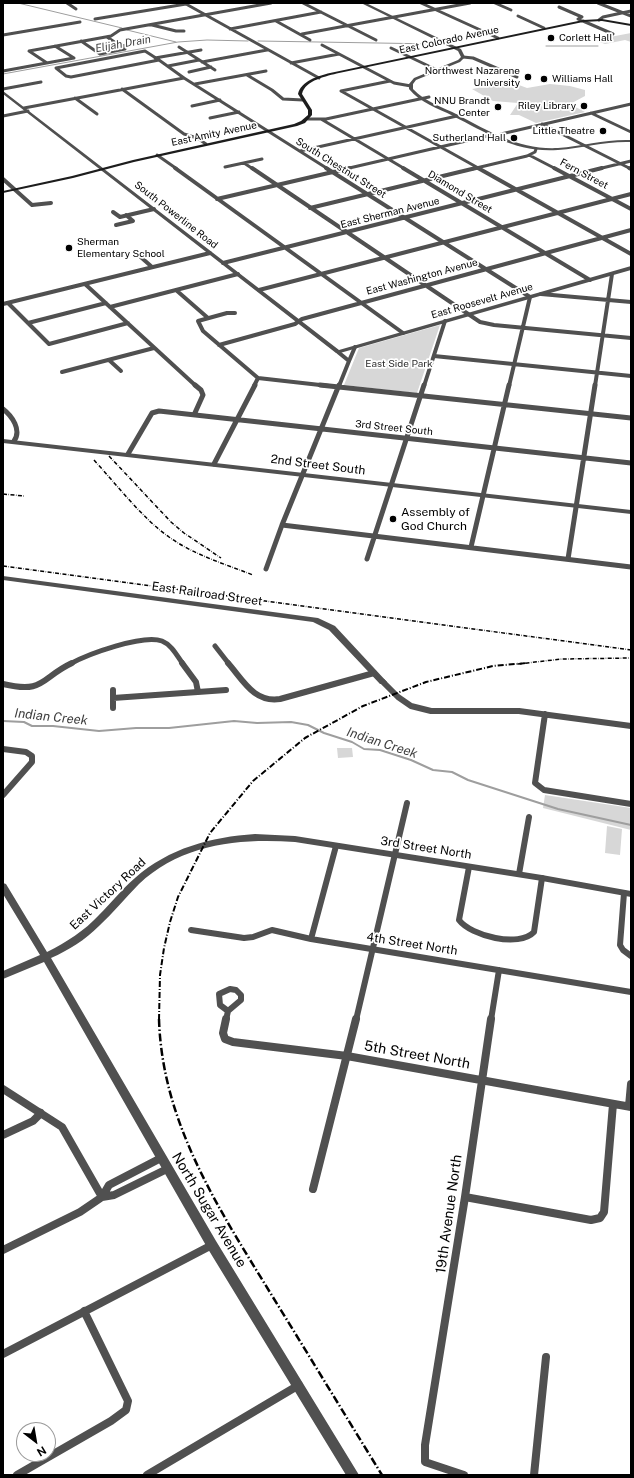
<!DOCTYPE html>
<html>
<head>
<meta charset="utf-8">
<style>
	body { margin:0 }
	#map { position:relative; width:634px; height:1478px; overflow:hidden; background:#fff; font-family:"Public Sans",sans-serif }
	canvas { display:block }
	.frame { position:absolute; inset:0; border:4px solid #000; pointer-events:none }
	.north { position:absolute; left:16px; top:1422px; width:40px; height:40px; box-sizing:border-box; background:#fff; border:1px solid #999; border-radius:50%; rotate:149deg; font-size:11px; font-weight:700; line-height:16px; text-align:center; color:#000 }
	.north::after { content:''; display:block; margin:auto; width:14px; height:18px; background:#000; clip-path:polygon(50% 0,100% 100%,50% 72%,0 100%) }
</style>
</head>
<body>
<div id="map">
<canvas width="634" height="1478"></canvas>
<div class="frame"></div>
<div class="north">N</div>
</div>
<script>
const context = document.querySelector('canvas').getContext('2d');
context.lineJoin = 'round';
function paint(path, color) { context.fillStyle = color; context.fill(path, 'evenodd'); }
function stroke(path, color, width, dash) { context.strokeStyle = color; context.lineWidth = width; context.lineCap = dash ? 'butt' : 'round'; context.setLineDash(dash || []); context.stroke(path); }
function drawText(font, color, halo, rows, align = 'center') {
  context.font = font + ' "Public Sans",sans-serif'; context.lineWidth = 3.5; context.setLineDash([]); context.textBaseline = 'middle'; context.strokeStyle = halo; context.fillStyle = color; for (const [text, x, y, turn = 0] of rows) {
    context.save(); context.translate(x, y); context.rotate((+turn || 0) * Math.PI / 180); context.textAlign = isNaN(turn) ? turn : align; if (halo) context.strokeText(text, 0, 0); context.fillText(text, 0, 0); context.restore();
  }
}
const green = new Path2D(`
	M631,33V42L625,40L605,44L594,40Z
	M505,83L513,86L519,85L527,88L550,84L570,86L585,90V96L570,104L585,112L536,123L519,115H510L518,103L493,101L472,89Z
	M440,325L417,393L344,385L359,348Z
	M337,748H352L353,757L338,758Z
	M545,795L631,808V830L543,808Z
	M607,826L622,829L620,855L605,853Z`);
const streamFar1 = new Path2D(`
	M18,3L122,28
	M127,30L176,42
	M258,41L437,44
	M546,46H598
	M3,74L178,42L207,40L248,41`);
const stream = new Path2D(`
	M3,721L24,722L32,726H53L99,731L136,728H169L234,721L257,723L291,722L308,725L324,733L352,742L364,749L380,750L411,760L433,770L452,772L468,780L558,809L631,825`);
const minorFar4 = new Path2D(`
	M67,3L76,9
	M303,3L376,40
	M421,3L498,38
	M495,3L511,10
	M598,3L631,16
	M559,7L582,17L578,19L582,21
	M518,16L544,28
	M95,19L186,4L319,78
	M599,20L603,17L631,11
	M276,21L310,40
	M583,21L613,34
	M152,25L176,31H184
	M230,29L321,12
	M302,34L470,3
	M3,35L80,22
	M81,41L100,54L125,49L107,37
	M322,45L394,83L411,86
	M55,46L74,58
	M121,46L140,43
	M179,47L215,70
	M391,48L437,70
	M145,51L159,60L71,77L66,76L56,68Z
	M463,57L473,58L517,77
	M155,58L201,50
	M159,60L184,78L328,169
	M202,62L267,50
	M47,63L29,51L111,36L120,30L271,3
	M291,63L339,54
	M168,66L199,60
	M3,71L74,58
	M189,72L211,67
	M247,75L272,90L283,99L303,100
	M195,84L266,71
	M3,89L41,82
	M122,89L184,134L197,138L206,144
	M341,91L480,169
	M341,91L390,81
	M75,98L97,114
	M192,106L220,100
	M24,108L184,78
	M591,113L631,132
	M3,116L28,111
	M210,118L239,112
	M308,119H326L429,97
	M321,119L405,169
	M542,124L631,169
	M501,134L631,104
	M300,151L457,116
	M157,155L177,169
	M529,155L556,169
	M244,163L253,169
	M225,167L262,159
	M345,169L492,135
	M472,169L527,156L535,152L536,149
	M598,169L631,161`);
const minorFar3 = new Path2D(`
	M175,168L403,333
	M252,168L480,322L494,325L631,338
	M326,168L530,297L509,386
	M403,168L590,280
	M478,168L631,254
	M554,168L631,209
	M629,168L631,169
	M3,179L32,205L51,203
	M217,199L350,168
	M310,208L476,168
	M113,212L120,217L154,209
	M116,225L133,221L126,215
	M135,252L152,267
	M223,263L602,168
	M85,284L196,386
	M176,290L208,318
	M259,290L631,194
	M541,294L631,302
	M8,303L49,344L128,323
	M3,304L210,253
	M110,307L238,274
	M235,313H227L198,321L203,331L258,378
	M28,323L106,303
	M219,345L295,324L302,319L631,230
	M338,352L349,361L339,386
	M434,356L631,376
	M109,360L121,371
	M349,361L355,347
	M62,372L154,348
	M258,378L329,386
	M254,386L258,378
	M424,386L445,321
	M595,386L612,274`);
const minorFar2 = new Path2D(`
	M320,385L631,418
	M3,409C12,416 22,430 14,441
	M194,415L203,395L201,390L195,385
	M128,454L152,413L159,411L631,463
	M214,464L255,385
	M282,525L631,567
	M471,547L509,385
	M367,559L424,385
	M568,559L595,385
	M266,569L282,525L339,385
	M215,646L229,664
	M70,664C88,654 143,634 162,641C172,645 177,656 183,664`);
const minorFar1 = new Path2D(`
	M182,663L196,682L198,692
	M228,663C243,680 254,703 280,699L374,673
	M383,682L398,697L411,706L431,711H519L631,726
	M3,684C45,694 40,678 72,663
	M113,690V708
	M113,698L226,690
	M545,714L535,783L544,790L631,804
	M3,749L26,752L32,756V762L3,795
	M469,867L459,920C471,936 519,948 534,932L542,878
	M519,874L529,817
	M624,893L620,945L623,950L631,956
	M191,930L244,938L253,937L272,930L311,939L631,992
	M311,939L336,846
	M230,989L236,990L241,995V1000L228,1011L220,1005L219,994Z
	M226,1020L228,1011
	M356,1020L407,803
	M491,1020L499,970`);
const minor = new Path2D(`
	M226,1019L223,1033L225,1039L233,1042L347,1056L631,1107
	M3,1089L62,1127L102,1197
	M629,1106L631,1084
	M3,1135L33,1121L41,1113
	M313,1189L356,1019
	M102,1197L109,1185L161,1158
	M465,1197L591,1220L600,1218L604,1212L613,1104
	M3,1250L80,1212L102,1197L114,1195L167,1169
	M3,1354L212,1245
	M17,1475L111,1421L126,1410L128,1401L84,1311
	M147,1475L299,1385
	M464,1475L425,1462V1445L465,1197L491,1019
	M534,1475L546,1357`);
const tertiary = new Path2D(`
	M361,3H366L461,49L465,57L460,62L416,80L413,84V89C425,102 443,107 458,115C490,132 520,150 558,148C583,146 606,139 631,140V142C606,141 583,148 558,150C516,153 489,134 453,116C438,108 420,103 409,89V84L414,78L458,60L461,57L458,51Z
	M3,91L339,350L631,266V270L340,353H336L3,94Z
	M3,439L631,510V514L3,443Z
	M3,576L318,618L335,626L387,682L386,684H380L329,630L313,622L3,580Z
	M255,834L295,836L542,875L631,891V897L542,881L295,842C239,838 181,844 139,884C125,898 113,913 99,926C85,940 69,950 51,958L216,1241L359,1475H346L208,1249L44,962L3,979V971L40,955L3,894V883L6,884L47,952C67,942 84,931 99,915C111,903 122,889 135,878C169,848 211,837 255,834Z`);
const secondary = new Path2D(`
	M602,19L631,24V26L602,21L583,22L339,73C327,76 305,80 302,94L312,110V115L305,123L297,126L134,162L73,178L3,193V191L72,176L133,160L294,124L301,121L308,115V110L298,94C301,81 318,76 330,73L583,20Z`);
const railFar2 = new Path2D(`
	M109,456L171,522L184,533L221,558
	M94,460C116,484 143,519 169,537C194,555 225,564 253,575
	M3,494L24,496
	M3,566L631,650
	M518,664L562,659L631,658`);
const railFar1 = new Path2D(`
	M159,1020L160,975L164,948L170,922L178,897L210,833L253,781L305,738L363,706L426,682L493,666L527,663`);
const rail = new Path2D(`
	M159,1019C162,1123 219,1209 271,1294C308,1354 345,1415 382,1475`);
const markers = [
	[551,38,4,"#000"],
	[528,77,4,"#000"],
	[544,79,4,"#000"],
	[584,106,4,"#000"],
	[498,107,4,"#000"],
	[603,131,4,"#000"],
	[514,138,4,"#000"],
	[69,248,4,"#000"],
	[393,519,4,"#000"]
];
const farPoinames = [
	["Corlett Hall",559,38,"left"],
	["Northwest Nazarene",520,71],
	["University",520,83],
	["Williams Hall",552,79,"left"],
	["NNU Brandt",490,101],
	["Center",490,113],
	["Riley Library",576,106],
	["Little Theatre",595,131],
	["Sutherland Hall",506,138],
	["Sherman",77,242,"left"],
	["Elementary School",77,254,"left"]
];
const farStreetnames = [
	["East Colorado Avenue",449,40,-12],
	["East Amity Avenue",214,134,-12],
	["South Chestnut Street",341,168,32],
	["Fern Street",584,174,28],
	["Diamond Street",460,192,31],
	["East Sherman Avenue",390,213,-14],
	["South Powerline Road",176,215,38],
	["East Washington Avenue",422,277,-15],
	["East Roosevelt Avenue",482,301,-16],
	["3rd Street South",394,428,6]
];
const farParknames = [
	["East Side Park",399,364]
];
const farWaternames = [
	["Elijah Drain",123,44,-10]
];
const streetNames = [
	["2nd Street South",318,465,7],
	["East Railroad Street",207,594,8],
	["3rd Street North",426,848,9],
	["East Victory Road",108,894,-43],
	["4th Street North",412,944,9]
];
const poiNames = [
	["Assembly of",401,512],
	["God Church",401,526]
];
const waterNames = [
	["Indian Creek",51,717,6],
	["Indian Creek",382,743,18]
];
const nearStreetnames = [
	["5th Street North",417,1055,10],
	["North Sugar Avenue",209,1210,59],
	["19th Avenue North",449,1214,-82]
];
paint(green, '#d7d7d7');
stroke(streamFar1, '#9e9e9e', 1);
stroke(stream, '#9e9e9e', 2);
stroke(minorFar4, '#505050', 3);
stroke(minorFar3, '#505050', 4);
stroke(minorFar2, '#505050', 5);
stroke(minorFar1, '#505050', 6);
stroke(minor, '#505050', 8);
paint(tertiary, '#505050');
paint(secondary, '#1d1d1d');
stroke(railFar2, '#000', 1.5, [4, 1.5, 0.5, 1.5]);
stroke(railFar1, '#000', 2, [6, 2, 1, 2]);
stroke(rail, '#000', 2.5, [8, 2.5, 1.5, 2.5]);
for (const [x, y, r, color] of markers) { const dot = new Path2D(); dot.arc(x, y, r, 0, 2 * Math.PI); context.fillStyle = color; context.fill(dot); stroke(dot, '#fff', 1.5); }
drawText('10px', '#000', '#fff', farPoinames, 'right');
drawText('10px', '#000', '#fff', farStreetnames);
drawText('10px', '#2e2e2e', '#fff', farParknames);
drawText('italic 11px', '#3f3f3f', '#fff', farWaternames);
drawText('12px', '#000', '#fff', streetNames);
drawText('12px', '#000', '#fff', poiNames, 'left');
drawText('italic 13px', '#3f3f3f', '#fff', waterNames);
drawText('14px', '#000', '#fff', nearStreetnames);
</script>
</body>
</html>
